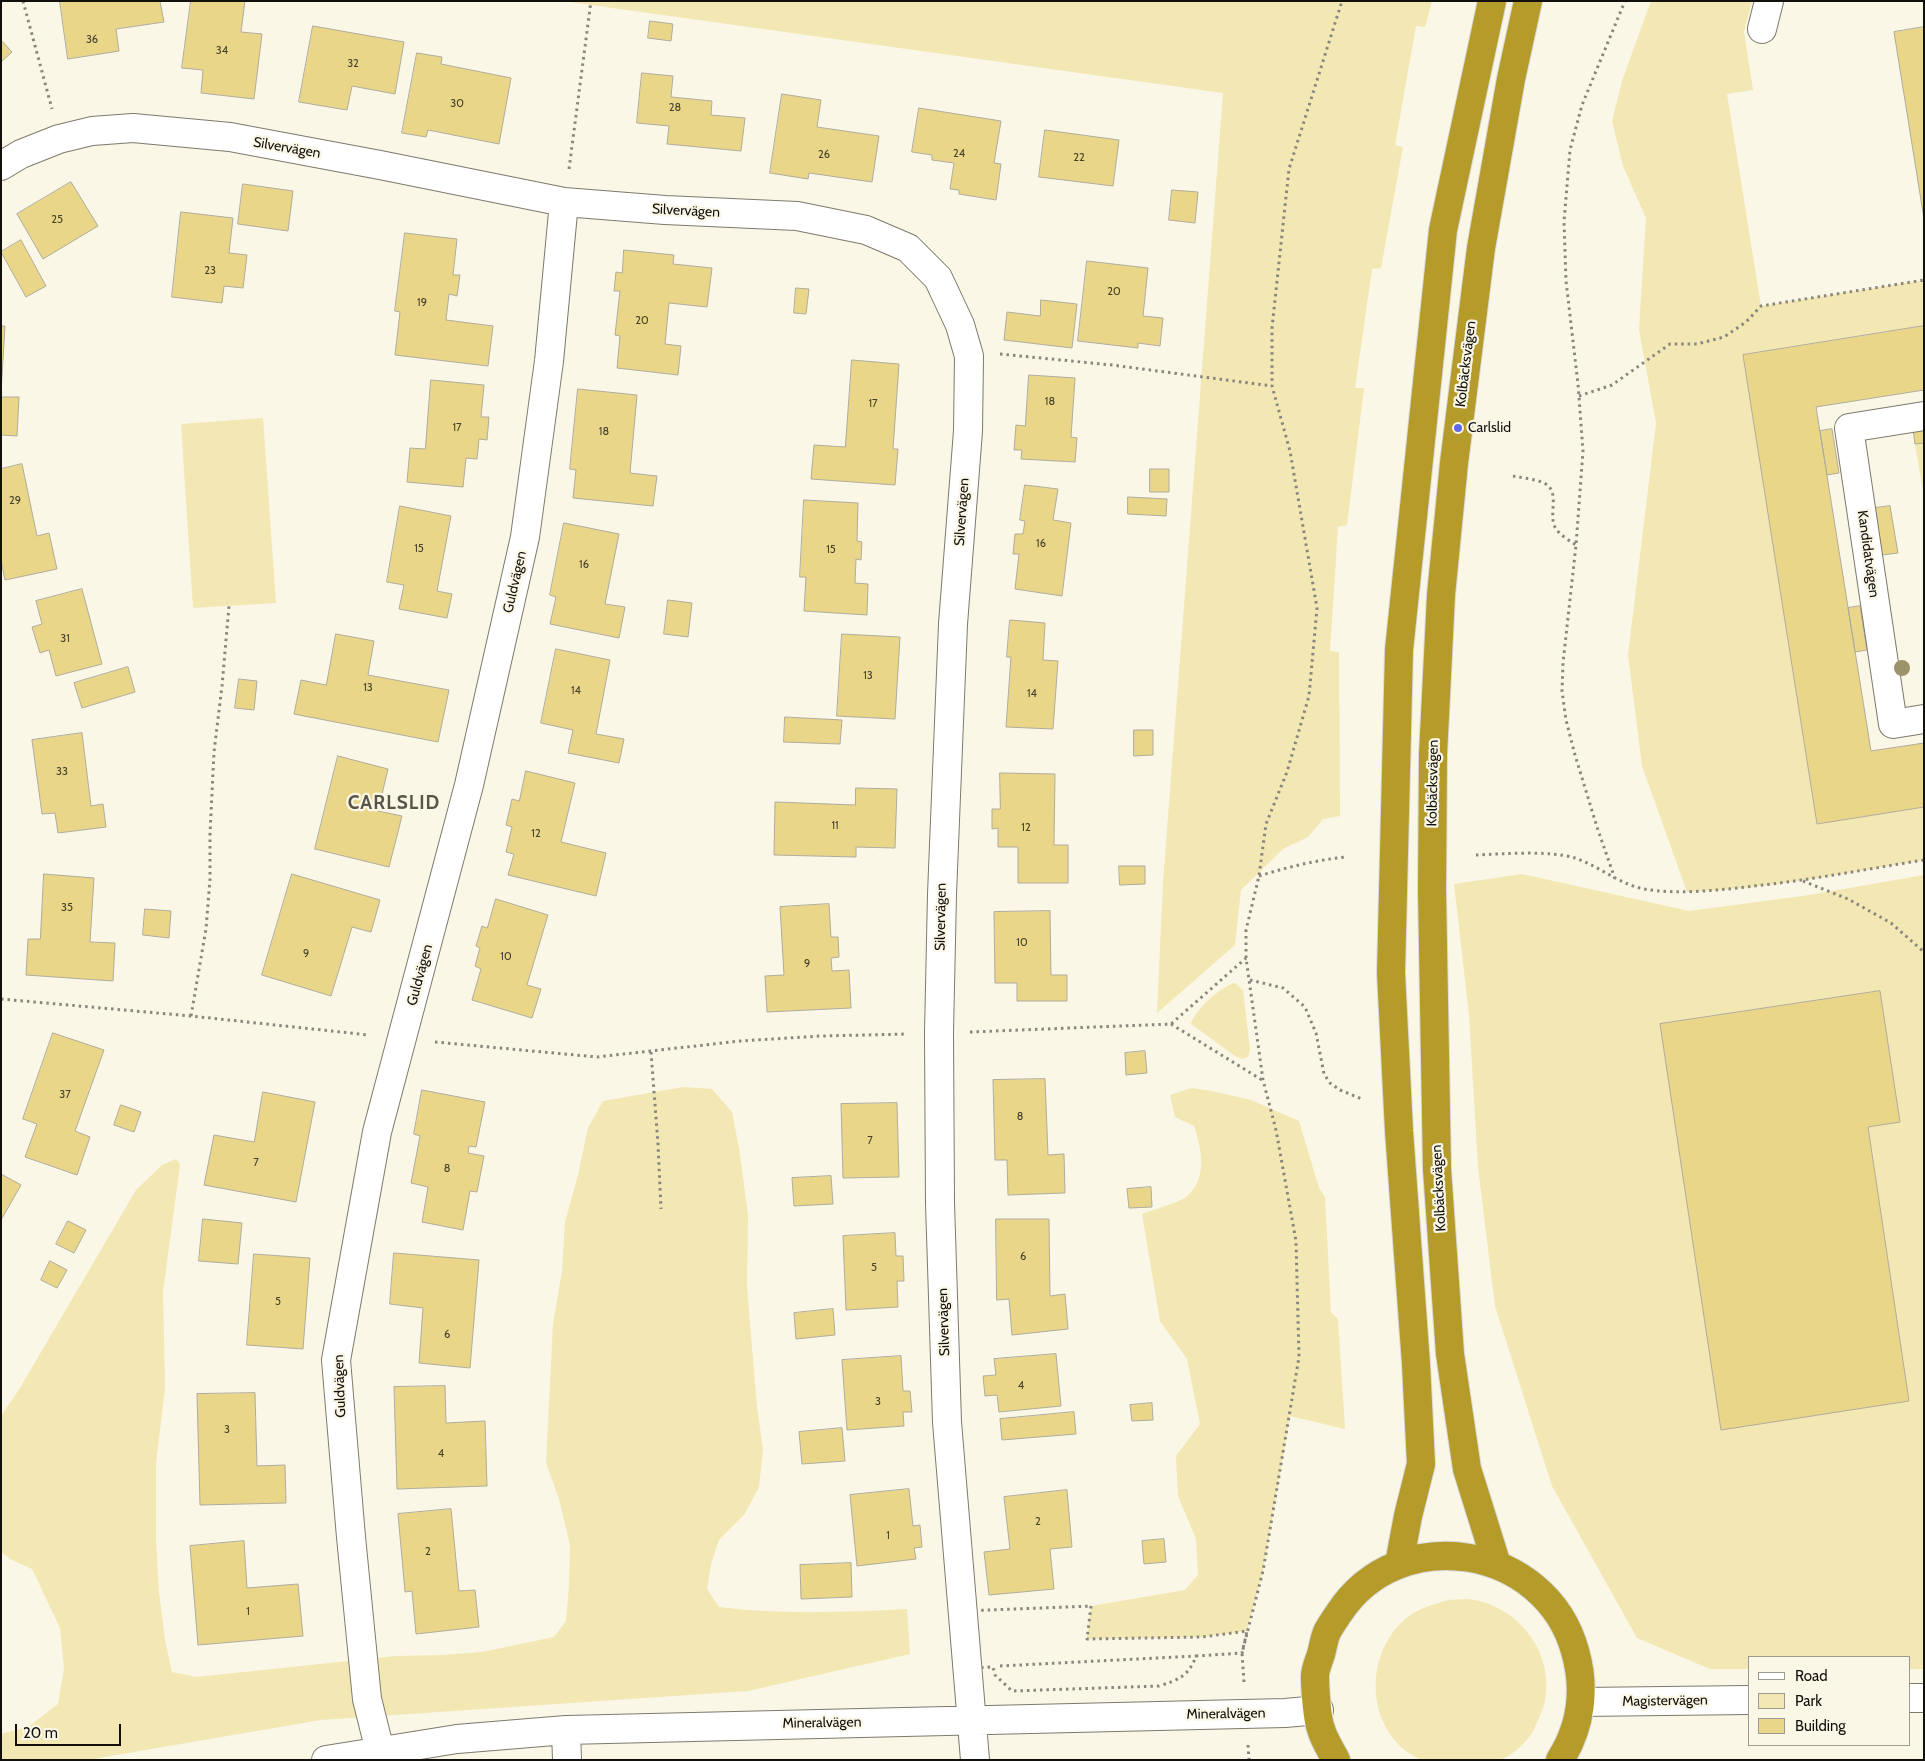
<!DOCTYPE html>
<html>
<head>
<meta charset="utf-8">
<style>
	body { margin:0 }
	#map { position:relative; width:1925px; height:1761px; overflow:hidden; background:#faf7e7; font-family:Cabin,sans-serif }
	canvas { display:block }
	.frame { position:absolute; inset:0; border:2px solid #11100b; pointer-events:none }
	.legend { position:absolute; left:1748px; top:1656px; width:162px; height:90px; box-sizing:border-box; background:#faf7e7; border:1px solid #9d9b8f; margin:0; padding:6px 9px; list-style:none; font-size:15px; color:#11100b }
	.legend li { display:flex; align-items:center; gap:10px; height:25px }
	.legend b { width:25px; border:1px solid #9d9b8f }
	.scale { position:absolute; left:15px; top:1724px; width:106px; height:22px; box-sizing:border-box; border:2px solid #11100b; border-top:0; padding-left:6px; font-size:15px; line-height:18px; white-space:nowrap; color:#11100b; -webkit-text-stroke:4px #faf7e7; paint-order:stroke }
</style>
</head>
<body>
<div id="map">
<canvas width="1925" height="1761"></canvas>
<div class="frame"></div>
<ul class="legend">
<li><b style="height:6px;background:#fff"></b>Road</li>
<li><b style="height:14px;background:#f3e7b4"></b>Park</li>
<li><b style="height:14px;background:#e9d689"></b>Building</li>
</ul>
<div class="scale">20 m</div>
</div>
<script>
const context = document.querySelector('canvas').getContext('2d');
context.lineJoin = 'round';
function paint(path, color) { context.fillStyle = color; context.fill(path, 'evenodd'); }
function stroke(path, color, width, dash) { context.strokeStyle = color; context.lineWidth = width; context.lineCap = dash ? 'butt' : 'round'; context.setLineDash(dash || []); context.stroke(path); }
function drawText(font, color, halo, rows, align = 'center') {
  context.font = font + ' Cabin,sans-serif'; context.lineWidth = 4.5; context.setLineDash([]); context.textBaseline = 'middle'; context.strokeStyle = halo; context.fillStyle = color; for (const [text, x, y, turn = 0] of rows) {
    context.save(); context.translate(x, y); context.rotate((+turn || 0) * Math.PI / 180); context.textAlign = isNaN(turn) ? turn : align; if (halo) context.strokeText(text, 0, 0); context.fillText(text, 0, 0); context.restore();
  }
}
const green = new Path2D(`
	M562,1H1432L1425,27L1416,26L1395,145L1403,147L1381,268L1372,269L1355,388H1364L1347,525L1338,527L1330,651L1339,652L1340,816L1323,819L1308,837L1283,849L1241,890L1235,945L1157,1013L1163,882L1223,93Z
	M1651,1H1752L1744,32L1753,90L1727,94L1761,306L1924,280V326L1743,355L1817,824L1924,807V860C1846,873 1767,889 1687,892L1642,766L1628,655L1656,423L1639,330L1646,218L1623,166L1612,121L1622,81Z
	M263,418L276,603L193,608L181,424Z
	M1924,443V497L1915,444Z
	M1522,874L1689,911L1803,896L1924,875V1669H1909V1657H1749V1669H1710L1637,1638L1552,1486L1495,1306L1478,1167L1469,1015L1454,884Z
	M1235,983L1243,990L1250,1050L1248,1057L1243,1059L1235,1056L1191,1024C1195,1010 1221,986 1235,983Z
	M683,1087L712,1089L732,1112L739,1148L748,1215L747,1287L757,1407L763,1449L759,1487L744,1515L719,1540L711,1564L707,1589L719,1607C782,1615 844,1612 907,1609L910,1654L748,1691L321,1720L87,1760H1V1734L28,1727L58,1704L64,1669L60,1628L32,1569L12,1560L1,1552V1416L20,1388L136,1190L162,1165L176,1159L180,1165L163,1292L165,1388L156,1464V1539L159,1592L165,1640L172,1672L196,1677L396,1656L442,1655L482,1652L554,1637L566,1621L569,1586L570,1545L559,1499L546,1463L553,1324L562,1271L565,1222L578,1175L588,1128L603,1101Z
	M1191,1088L1212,1091L1251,1100L1299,1121L1319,1188L1325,1197L1331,1312L1338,1319L1345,1429L1290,1416L1263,1571L1247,1631L1202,1637L1087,1639L1091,1606L1185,1590L1198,1575L1196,1539L1178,1496L1176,1456L1200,1424L1187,1359L1160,1321L1142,1214C1152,1210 1178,1203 1186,1197C1208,1179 1202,1150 1194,1126L1175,1117L1170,1095Z
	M1448,1600C1456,1600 1466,1598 1474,1600C1520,1608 1554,1654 1545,1700C1544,1708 1539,1717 1536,1725C1532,1737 1514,1755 1502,1759C1496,1761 1432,1761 1423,1760C1418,1759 1410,1754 1406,1751C1367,1720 1366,1658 1401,1623C1413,1610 1431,1605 1448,1600Z`);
const building = new Path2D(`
	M60,1H160L164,22L116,29L119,51L68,59Z
	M191,1H245L241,32L262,34L254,99L201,93L203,70L182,68Z
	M650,21L673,24L671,41L648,38Z
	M313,26L404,42L395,94L352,86L347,110L299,102Z
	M1924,27V219L1894,32Z
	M1,40L12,52L1,62Z
	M417,53L442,57L441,64L511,78L499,144L428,130L426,137L402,133Z
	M642,73L673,76L671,97L712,101L711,115L745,118L741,151L667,144L669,126L637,123Z
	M782,94L821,100L817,127L879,136L872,182L809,173L808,179L770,173Z
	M919,108L1001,121L994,163L1001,164L996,200L959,194V190L950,189L954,163L932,160V155L912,152Z
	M1045,130L1119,140L1113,186L1039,177Z
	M71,182L98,226L43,259L17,214Z
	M243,184L293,191L288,231L238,224Z
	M1172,190L1198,192L1195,223L1169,220Z
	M181,212L233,218L229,253L247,255L243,288L224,286L222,303L172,297Z
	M405,233L457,239L453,275H460L457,296L449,294L446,320L493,326L488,366L395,355L400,312L395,311Z
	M21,240L46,286L26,297L1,252Z
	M624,250L674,255L673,264L712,268L707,307L669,303L665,344L681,346L678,375L617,368L620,336L615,335L620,291H614L616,272L622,273Z
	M1087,261L1148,268L1143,316L1163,318L1160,346L1138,343V348L1078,341Z
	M796,288L809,289L806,314L794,313Z
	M1041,300L1077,304L1072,348L1004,340L1007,312L1040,316Z
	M1,326H5L1,393Z
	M1924,326V390L1816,407L1871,751L1924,743V807L1817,824L1743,355Z
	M852,360L899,364L893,449H898L895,485L811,479L814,445L845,447Z
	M1029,375L1075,378L1071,437L1077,438L1075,462L1021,459L1022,450H1014L1016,425L1025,426Z
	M431,380L484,385L481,417H489L487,440L479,439L477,459L466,458L463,487L407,482L410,448L425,449Z
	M578,389L637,395L630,473L657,476L653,506L573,498L576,470L570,469Z
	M1,397H19L17,436L1,435Z
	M1924,427V443L1915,444L1913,429Z
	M1832,429L1839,473L1827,475L1820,431Z
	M22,464L37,536L49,533L57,569L5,580L1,561V469Z
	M1150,469H1169V492H1150Z
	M1025,485L1058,489L1053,520L1071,523L1062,596L1015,589L1019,554H1013L1015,534H1023L1025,521L1020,520Z
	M1128,497L1167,499L1166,516L1128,514Z
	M804,500L858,503L857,541L862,542L861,560L856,559L855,583L868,584L867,615L804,611L806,577H800Z
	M400,506L451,516L437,591L452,594L447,618L399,609L404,585L387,582Z
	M1890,506L1898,553L1882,555L1875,508Z
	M564,523L619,534L605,604L625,607L619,638L550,624L556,597L550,595Z
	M82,589L102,664L56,676L49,650L40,653L32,627L42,624L36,601Z
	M668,600L692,603L688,637L664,634Z
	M1860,606L1867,650L1855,652L1848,608Z
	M1010,620L1045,623L1043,660L1058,661L1053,729L1006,727L1011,657H1007Z
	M336,634L374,641L368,675L449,690L438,742L294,714L301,680L326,685Z
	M842,634L900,637L895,719L837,716Z
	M556,649L610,660L596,734L624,739L619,763L568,753L573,730L541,723Z
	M128,667L135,692L82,708L74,683Z
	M239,679L257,681L254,710L235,708Z
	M785,717L842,720L840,744L784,742Z
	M1134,730H1153V755L1134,756Z
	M82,733L91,806L103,804L106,827L58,833L55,813L42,814L32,740Z
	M338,756L388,769L378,811L402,816L389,867L315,849Z
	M526,771L575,783L561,842L606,853L596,896L508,875L514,854L506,852L512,827L506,825L512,799L519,801Z
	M1000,773L1055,774L1054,845H1068V883H1018V847H998V828L992,829V809H1000Z
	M856,788L897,789L895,848L856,847V857L774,855L775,802L855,805Z
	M1119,866H1145V884L1120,885Z
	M44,874L94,878L90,942L115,943L113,981L26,975L28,939H40Z
	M292,874L380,900L371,932L352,927L331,996L262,975Z
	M496,899L548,915L527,985L541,989L532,1018L472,1000L481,969L475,966L480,948L476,946L482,926L487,928Z
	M829,904L831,937H838L839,957L831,958L832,971L849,970L851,1008L767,1012L765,976L784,975L780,907Z
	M145,909L171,911L169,938L143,935Z
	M1050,911L1051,975H1067V1001H1017V983H995L994,912Z
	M1880,991L1900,1122L1868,1127L1909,1401L1721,1430L1660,1024Z
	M53,1033L104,1050L75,1131L90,1137L77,1175L25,1157L37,1124L23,1119Z
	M1145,1051L1147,1073L1126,1075L1125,1053Z
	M1045,1079L1048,1155L1064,1154L1065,1193L1008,1195L1007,1160H995L993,1080Z
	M422,1090L485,1102L476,1147L469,1146L468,1153L484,1156L477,1192L470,1191L463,1230L422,1222L428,1187L411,1183L420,1136L414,1134Z
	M263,1092L315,1102L296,1202L204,1185L214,1135L254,1142Z
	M897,1103L899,1177L843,1178L841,1104Z
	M121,1105L141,1112L134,1132L114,1125Z
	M1,1174L21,1185L1,1220Z
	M831,1176L833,1204L794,1206L792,1178Z
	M1151,1187L1152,1207L1129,1208L1127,1189Z
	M203,1219L242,1223L238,1264L199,1261Z
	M996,1219H1049L1050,1296L1065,1294L1068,1329L1012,1335L1009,1299L997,1300Z
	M68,1221L86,1230L74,1253L56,1244Z
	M895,1233L896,1256H903L904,1281H897L898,1307L846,1310L843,1236Z
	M394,1253L479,1260L470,1368L419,1363L423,1308L390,1304Z
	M254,1254L310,1258L303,1349L247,1345Z
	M50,1261L67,1270L57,1288L41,1280Z
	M833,1309L835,1335L796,1339L794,1313Z
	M1056,1354L1061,1406L999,1412L997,1395L985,1396L983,1376L996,1375L994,1359Z
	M901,1356L903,1391H910L912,1412H903L904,1426L847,1430L842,1360Z
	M445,1386L446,1423L485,1421L487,1486L397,1489L394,1387Z
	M255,1393L257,1466L285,1465L286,1503L200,1505L197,1394Z
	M1152,1403L1153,1420L1132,1421L1130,1405Z
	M1074,1412L1076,1434L1002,1440L1000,1419Z
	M842,1428L845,1461L802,1464L799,1432Z
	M909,1489L913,1526L920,1525L922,1547L914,1548L916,1559L857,1566L850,1495Z
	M1067,1490L1072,1547L1050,1549L1054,1589L989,1595L984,1552L1010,1549L1004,1497Z
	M451,1509L459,1591L475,1590L479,1627L416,1634L412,1591L405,1592L398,1514Z
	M1164,1539L1166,1562L1144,1564L1142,1541Z
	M244,1541L247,1588L298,1584L303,1636L198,1645L190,1546Z
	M851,1563L852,1597L801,1599L800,1565Z`);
const path = new Path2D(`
	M23,1L52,109
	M569,169L591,1
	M1000,354L1112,365L1272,386
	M1579,396L1612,385L1670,344H1697L1724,337L1746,322L1761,306L1924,280
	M1513,476C1523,478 1535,479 1544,483C1561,491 1548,514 1555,527C1559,535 1569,540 1576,545
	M1476,855C1504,854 1548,850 1575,858C1599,866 1619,884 1644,889C1677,895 1721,890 1754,886C1811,880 1867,869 1924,860
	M1259,876C1288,867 1316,860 1346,857
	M1615,879L1597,827L1575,755L1566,720L1562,691L1563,663L1576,545L1583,451L1578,384L1566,281L1564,222L1570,150L1582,105L1625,1
	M1803,881L1848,899L1891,923L1924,952
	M1250,980L1283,988L1305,1007L1316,1033L1324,1074L1330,1083L1340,1090L1362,1099
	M1,999L191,1016L369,1035
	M191,1016L206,929L210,879V834L214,752L222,686L229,606
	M1171,1024L1262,1080
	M970,1032L1171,1024L1246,958
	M435,1042L597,1057L740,1041L821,1036L907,1034
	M651,1052L658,1144L661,1209
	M1091,1606L1087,1639L1202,1637L1247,1631L1242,1653L1196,1656C1189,1676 1178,1680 1159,1686L1012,1691L995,1675L993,1667L968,1668L963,1611Z
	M1000,1666L1196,1656
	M1244,1682L1242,1653L1263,1571L1299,1357L1296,1241L1276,1130L1263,1080L1246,958V930L1259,876L1266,824L1287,772L1309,696L1317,608L1290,451L1272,386V328L1289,169L1342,1
	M1248,1745L1249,1760`);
const minor = new Path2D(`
	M1762,29L1769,1
	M1,166L21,154L59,139L92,131L133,128L230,137L380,165L564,202L665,210L797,216L866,230L908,248L938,278L960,325L969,356L968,431L953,624L942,894L939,1033L940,1203L947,1422L975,1760
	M1924,416L1849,428L1893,724L1924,719
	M1909,1698H1924
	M1581,1702L1749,1700
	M566,1730L567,1760
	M380,1751L367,1699L351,1537L336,1360L377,1132L469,785L525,537L549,361L564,202
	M326,1760L457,1739L566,1730L1285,1713L1319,1710`);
const highway = new Path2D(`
	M1399,1564L1408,1516L1421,1464L1416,1364L1399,1131L1391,973L1399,650L1443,230L1492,1
	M1497,1565L1467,1469L1450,1354L1437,1169L1432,890L1433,755L1441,595L1454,463L1481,248L1511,79L1528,1
	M1336,1760C1331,1750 1324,1740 1321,1729C1317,1719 1315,1688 1315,1676C1315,1669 1319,1661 1321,1654C1323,1647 1324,1639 1327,1632C1330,1626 1335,1619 1339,1613C1399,1521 1546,1545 1575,1651C1586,1689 1581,1727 1560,1760`);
const trees = [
	[1902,668]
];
const markers = [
	[1458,428,5,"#6069e2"]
];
const numberNames = [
	["36",92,40],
	["34",222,51],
	["32",353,64],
	["30",457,104],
	["28",675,108],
	["24",959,154],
	["26",824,155],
	["22",1079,158],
	["25",57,220],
	["23",210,271],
	["20",1114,292],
	["19",422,303],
	["20",642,321],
	["18",1050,402],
	["17",873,404],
	["17",457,428],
	["18",604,432],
	["29",15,501],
	["16",1041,544],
	["15",419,549],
	["15",831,550],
	["16",584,565],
	["31",65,639],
	["13",868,676],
	["13",368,688],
	["14",576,691],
	["14",1032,694],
	["33",62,772],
	["11",835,826],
	["12",1026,828],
	["12",536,834],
	["35",67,908],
	["10",1022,943],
	["9",306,954],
	["10",506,957],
	["9",807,964],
	["37",65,1095],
	["8",1020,1117],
	["7",870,1141],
	["7",256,1163],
	["8",447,1169],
	["6",1023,1257],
	["5",874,1268],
	["5",278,1302],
	["6",447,1335],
	["4",1021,1386],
	["3",878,1402],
	["3",227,1430],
	["4",441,1454],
	["2",1038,1522],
	["1",888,1536],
	["2",428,1552],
	["1",248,1612]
];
const streetNames = [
	["Silvervägen",287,148,10],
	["Silvervägen",686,211,3],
	["Kolbäcksvägen",1466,364,-83],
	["Silvervägen",962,512,-86],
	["Kandidatvägen",1868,554,82],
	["Guldvägen",515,582,-77],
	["Kolbäcksvägen",1433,783,-89],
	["Silvervägen",941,917,-89],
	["Guldvägen",420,975,-75],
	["Kolbäcksvägen",1439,1188,-93],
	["Silvervägen",944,1322,-92],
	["Guldvägen",340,1386,-92],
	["Magistervägen",1665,1701,-1],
	["Mineralvägen",1226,1714,-1],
	["Mineralvägen",822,1723,-1]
];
const poiNames = [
	["Carlslid",1468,428]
];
const districtNames = [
	["CARLSLID",394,803]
];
paint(green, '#f3e7b4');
paint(building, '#e9d689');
stroke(building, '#b0ac9d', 1);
stroke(minor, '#7d7a6c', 30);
stroke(highway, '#d9d9d8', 30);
stroke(path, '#89877d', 3, [2.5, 4]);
stroke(minor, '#fff', 28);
stroke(highway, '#b49b2a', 28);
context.fillStyle = '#9c9368';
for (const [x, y] of trees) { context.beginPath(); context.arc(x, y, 8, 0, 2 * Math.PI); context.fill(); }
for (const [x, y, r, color] of markers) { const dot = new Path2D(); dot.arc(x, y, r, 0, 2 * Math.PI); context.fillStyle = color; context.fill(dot); stroke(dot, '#faf7e7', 2); }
drawText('11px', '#47422a', null, numberNames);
drawText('14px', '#11100b', '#faf7e7', streetNames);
drawText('14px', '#11100b', '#faf7e7', poiNames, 'left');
context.letterSpacing = '1px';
drawText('bold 19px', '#585548', '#faf7e7', districtNames);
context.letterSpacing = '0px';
</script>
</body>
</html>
